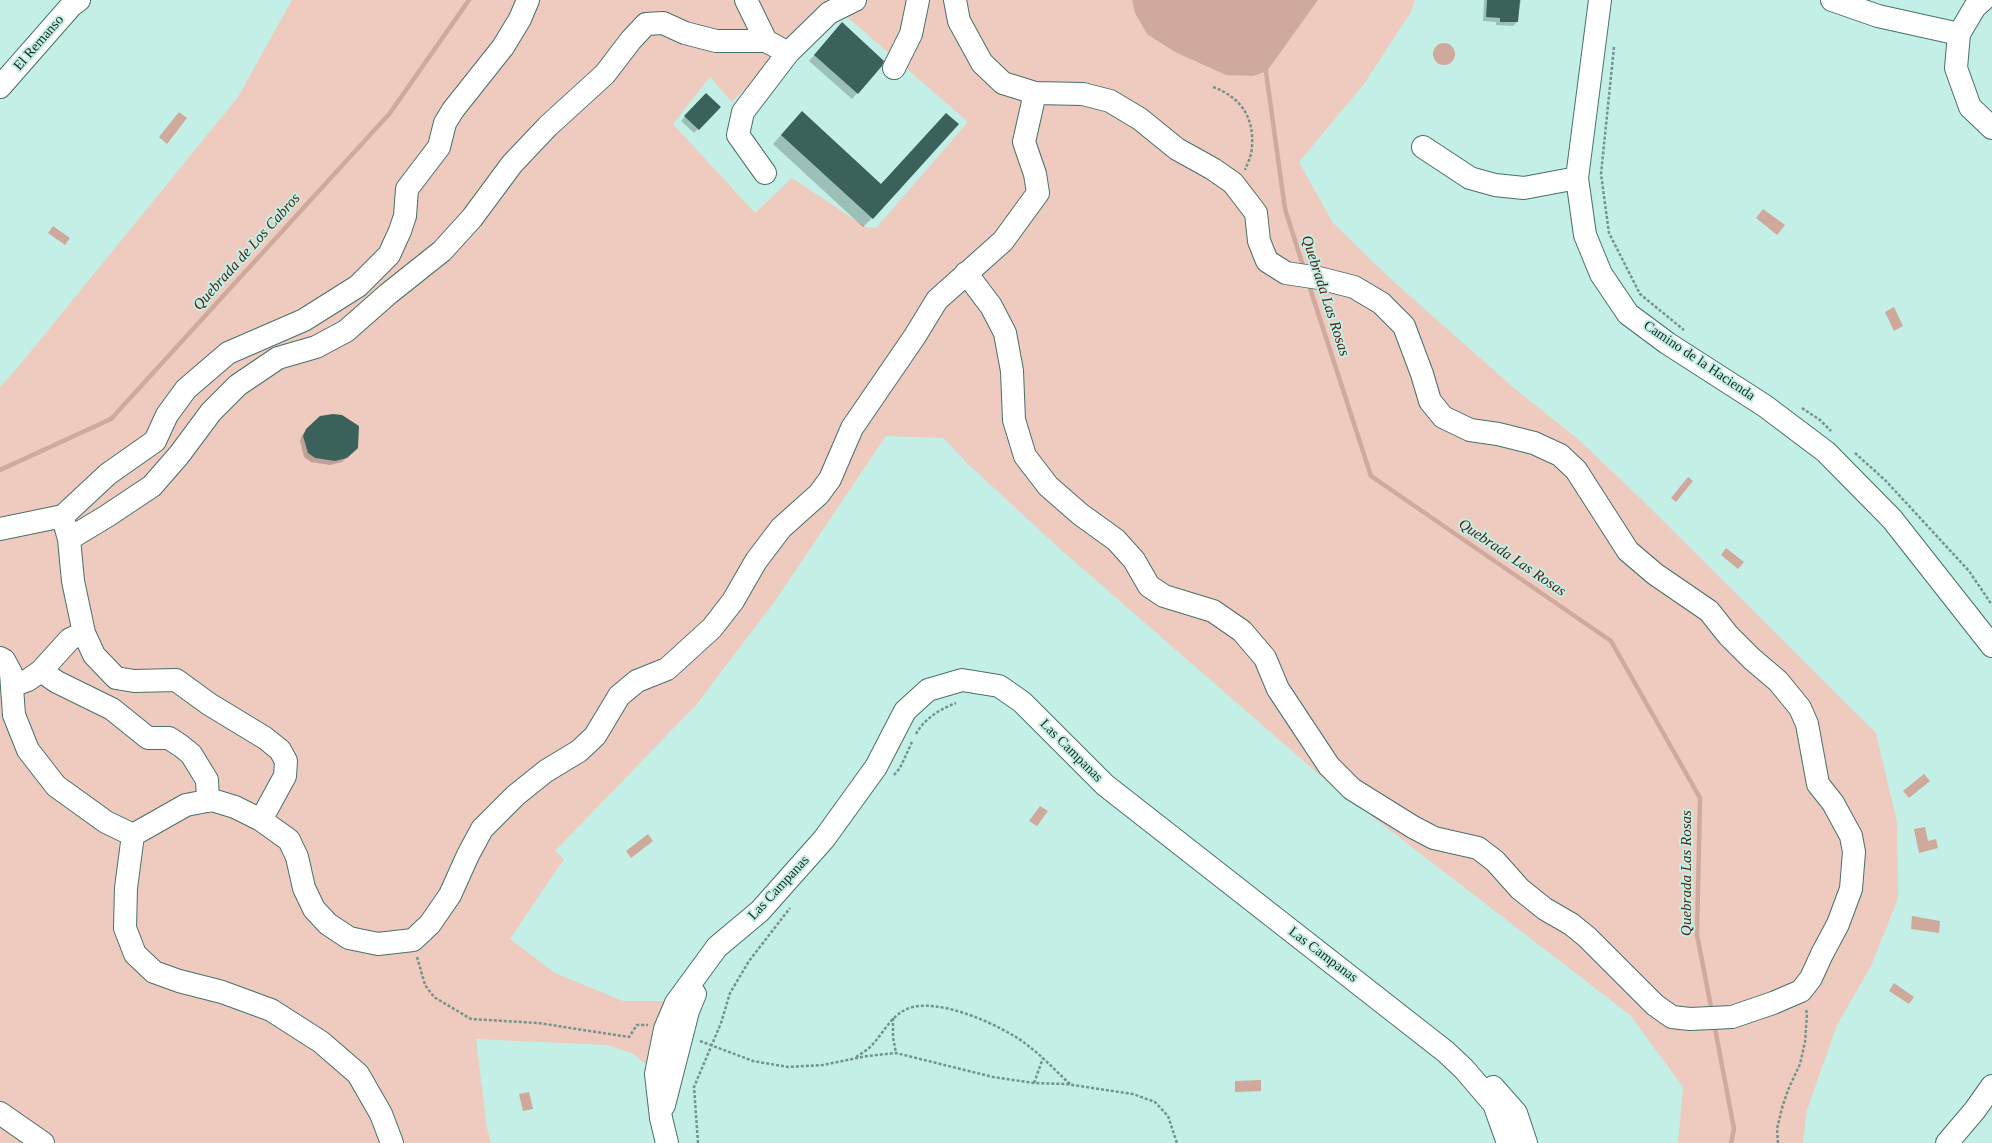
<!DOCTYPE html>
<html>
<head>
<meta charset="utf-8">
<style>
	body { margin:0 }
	canvas { display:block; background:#c3efe6 }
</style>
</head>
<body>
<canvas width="1992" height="1143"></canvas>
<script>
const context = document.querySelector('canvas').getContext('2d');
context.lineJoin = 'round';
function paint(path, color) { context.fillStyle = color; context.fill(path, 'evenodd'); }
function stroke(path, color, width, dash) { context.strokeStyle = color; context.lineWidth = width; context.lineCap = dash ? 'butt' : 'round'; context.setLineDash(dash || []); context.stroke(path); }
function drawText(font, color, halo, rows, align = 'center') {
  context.font = font + ' Georgia,serif'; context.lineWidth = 4; context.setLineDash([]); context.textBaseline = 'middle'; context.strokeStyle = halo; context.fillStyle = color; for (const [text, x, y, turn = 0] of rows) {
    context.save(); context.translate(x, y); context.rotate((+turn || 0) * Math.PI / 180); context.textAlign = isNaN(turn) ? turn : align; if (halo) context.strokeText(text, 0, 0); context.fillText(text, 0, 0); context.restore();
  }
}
const green = new Path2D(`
	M292,0H835L732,102L710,77L673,124L755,213L792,178L866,227L876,228L968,122L845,15L863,0H1415L1411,12L1364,84L1299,162L1333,223L1393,281L1515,389L1578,439L1640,498L1876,733L1897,822L1898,899L1871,966L1837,1025L1807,1110L1803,1143H1678L1683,1087L1630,1015L1330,784L1060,549L968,464L943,438L886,436L775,601L696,705L555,851L564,859L510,939L555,973L623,1001H667L647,1066L634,1054L607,1045L476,1039L487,1128L491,1143H0V387L14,372L238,97Z`);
const water = new Path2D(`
	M1132,0H1318L1267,71L1253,76L1226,75L1175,52L1147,34L1135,13Z
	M1433 54a11 11 0 1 1 22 0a11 11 0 1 1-22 0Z
	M179,112L187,118L167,144L159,137Z
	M1763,209L1785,225L1777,235L1756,218Z
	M53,226L70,238L65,245L48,233Z
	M1894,307L1903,326L1894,331L1885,312Z
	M1688,477L1693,481L1676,502L1671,498Z
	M1726,548L1744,562L1738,569L1721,555Z
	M1924,774L1930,781L1909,798L1903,791Z
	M1040,806L1048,811L1037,826L1029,821Z
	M1925,827L1928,841L1936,839L1938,848L1919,853L1914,829Z
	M648,834L653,841L631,858L626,851Z
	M1912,916L1940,921L1939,933L1911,929Z
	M1894,983L1914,997L1909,1004L1889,991Z
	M1261,1080V1091L1235,1092V1081Z
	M529,1092L533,1109L523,1111L519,1094Z`);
const shadow = new Path2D(`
	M1484,0H1521L1517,22L1513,26L1496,25V22L1483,21Z
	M837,29L881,66L852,99L809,61Z
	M706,94L719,107L694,133L681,121Z
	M946,114L872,218L863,227L773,144L793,121L881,185Z
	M342,416L358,426L357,447L342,462L330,465L311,462L304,457L300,441L302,435L320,417Z`);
const stream = new Path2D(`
	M1265,65L1285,209L1304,269
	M1308,282L1371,476L1611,641L1700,798L1697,935L1712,1012
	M0,470L111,419L390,113L469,0
	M1714,1023L1734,1129L1731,1143`);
const building = new Path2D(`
	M1487,0H1520L1518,22H1500V18L1486,17Z
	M842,22L884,61L882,66L858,94L814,55Z
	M706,93L721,107L699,130L684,116Z
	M802,111L881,184L946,113L959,124L873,219L781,135Z
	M333,414L342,415L359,426L358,448L347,458L335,461L315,458L308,453L303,436L306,429L320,416Z`);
const path = new Path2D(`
	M1614,47L1601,174L1609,233L1640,294L1684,330
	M1213,87C1240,97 1254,116 1252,146C1252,154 1248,163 1245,170
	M1802,408L1820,420L1831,431
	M1855,453L1886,481L1969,571L1992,605
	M916,734C924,719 940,709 956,703
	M894,775L900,768L912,742
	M417,957L425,985L434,997L471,1019L538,1023L629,1037L637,1025H648
	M893,1018V1037L896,1053
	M700,1041L753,1061L788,1067L823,1065L867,1056L896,1053L993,1077L1034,1083L1066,1084L1133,1094L1155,1102L1168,1116L1177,1143
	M856,1057C862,1053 869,1049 873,1044C884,1032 891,1016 907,1009C937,996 1001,1025 1026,1044C1042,1056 1056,1071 1071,1085
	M1034,1083L1043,1058
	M698,1143L694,1087L721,1023L730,993L749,961L790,908
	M1778,1143L1777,1129L1782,1108L1788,1090L1800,1064L1805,1042L1807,1014L1806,1009`);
const minor = new Path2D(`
	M746,0L766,41
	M955,0L959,21L982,63L1003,83L1035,93L1083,94L1110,101L1140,119L1177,149L1213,169L1233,183L1256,213L1259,241L1267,261L1286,273L1319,278L1354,287L1381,303L1404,326L1422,374L1430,401L1443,417L1470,430L1498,434L1534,443L1560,455L1576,470L1628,551L1655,574L1709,611L1728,635L1752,659L1778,681L1800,708L1807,724L1818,784L1833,803L1851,836L1854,852L1851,889L1838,924L1822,954L1811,978L1801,991L1773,1003L1732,1017L1690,1019L1672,1017L1655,1005L1587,937L1571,924L1545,909L1520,889L1495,861L1478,848L1434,838L1413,827L1352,789L1329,766L1278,689L1265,658L1242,631L1213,611L1164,596L1149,586L1134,560L1116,540L1080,514L1048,486L1025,456L1014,420L1012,371L1005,333L991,306L966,273
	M1600,0L1577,178L1585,235L1601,274L1628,314L1667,343L1765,406L1826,452L1892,519L1992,646
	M1832,0L1878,16L1959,34
	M1983,0L1975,7L1959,34L1956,68L1970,107L1992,128
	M894,68L911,34L918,0
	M0,87L71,6L79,0
	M1423,147L1470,178L1495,185L1524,188L1577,178
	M765,173L738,135L743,112L788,53L829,13L855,0
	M65,525L69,539L73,581L84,633L94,655L116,678L134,681L176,680L209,704L265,738L280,750L286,761L285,776L261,820
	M0,529L63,516L108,474L155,441L167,415L186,389L228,353L304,320L358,286L389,255L400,231L405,216L407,189L439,147L445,123L453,110L503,47L520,19L528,0
	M69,539L107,516L152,486L179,455L211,412L238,385L278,358L316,347L346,331L388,294L442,251L472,218L512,164L548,126L605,74L631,40L646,24L663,23L685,33L716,41H766L788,53
	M0,658L4,660L11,673L14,715L28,750L56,786L106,822L133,835
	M41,671L57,682L112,709L148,738H169L181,746L191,754L207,780L208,801
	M12,686L28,680L41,671L70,639L84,633
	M133,835L186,805L212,800L235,807L261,820L289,840L297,857L304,888L314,909L328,924L349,938L378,944L413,940L430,924L450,895L468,855L482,829L516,795L546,771L579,751L595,736L619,696L637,681L667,669L712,628L733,601L756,561L781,528L819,494L830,479L852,428L915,336L937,300L1003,241L1038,193L1035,174L1024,142L1035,93
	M133,835L126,888L125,928L135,954L154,972L179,981L222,992L271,1010L321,1042L358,1074L381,1114L392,1143
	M1493,1087L1516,1113L1526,1143
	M664,1105L688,1011L695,994
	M0,1113L43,1143
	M667,1143L661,1118L656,1074L665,1029L676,1003L717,947L760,911L824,839L876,767L905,711L928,690L962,680L999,686L1022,702L1105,785L1446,1052L1464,1069L1494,1104L1508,1143
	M1947,1143L1975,1110L1992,1086`);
const streetNames = [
	["El Remanso",39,43,-49],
	["Camino de la Hacienda",1699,361,34],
	["Las Campanas",1071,751,45],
	["Las Campanas",779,888,-47],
	["Las Campanas",1323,955,37]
];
const waterNames = [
	["Quebrada de Los Cabros",247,252,-48],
	["Quebrada Las Rosas",1325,296,72],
	["Quebrada Las Rosas",1512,558,34],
	["Quebrada Las Rosas",1687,873,-90]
];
paint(green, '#eecbbe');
paint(water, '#cea99c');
paint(shadow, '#0003');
stroke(stream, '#cea99c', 4.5);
paint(building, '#3a625b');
stroke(minor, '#487069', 24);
stroke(path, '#73938c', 2.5, [3, 2]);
stroke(minor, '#fff', 22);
drawText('14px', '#162724', '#c3efe6', streetNames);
drawText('italic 15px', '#50210f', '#c3efe6', waterNames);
</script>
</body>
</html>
